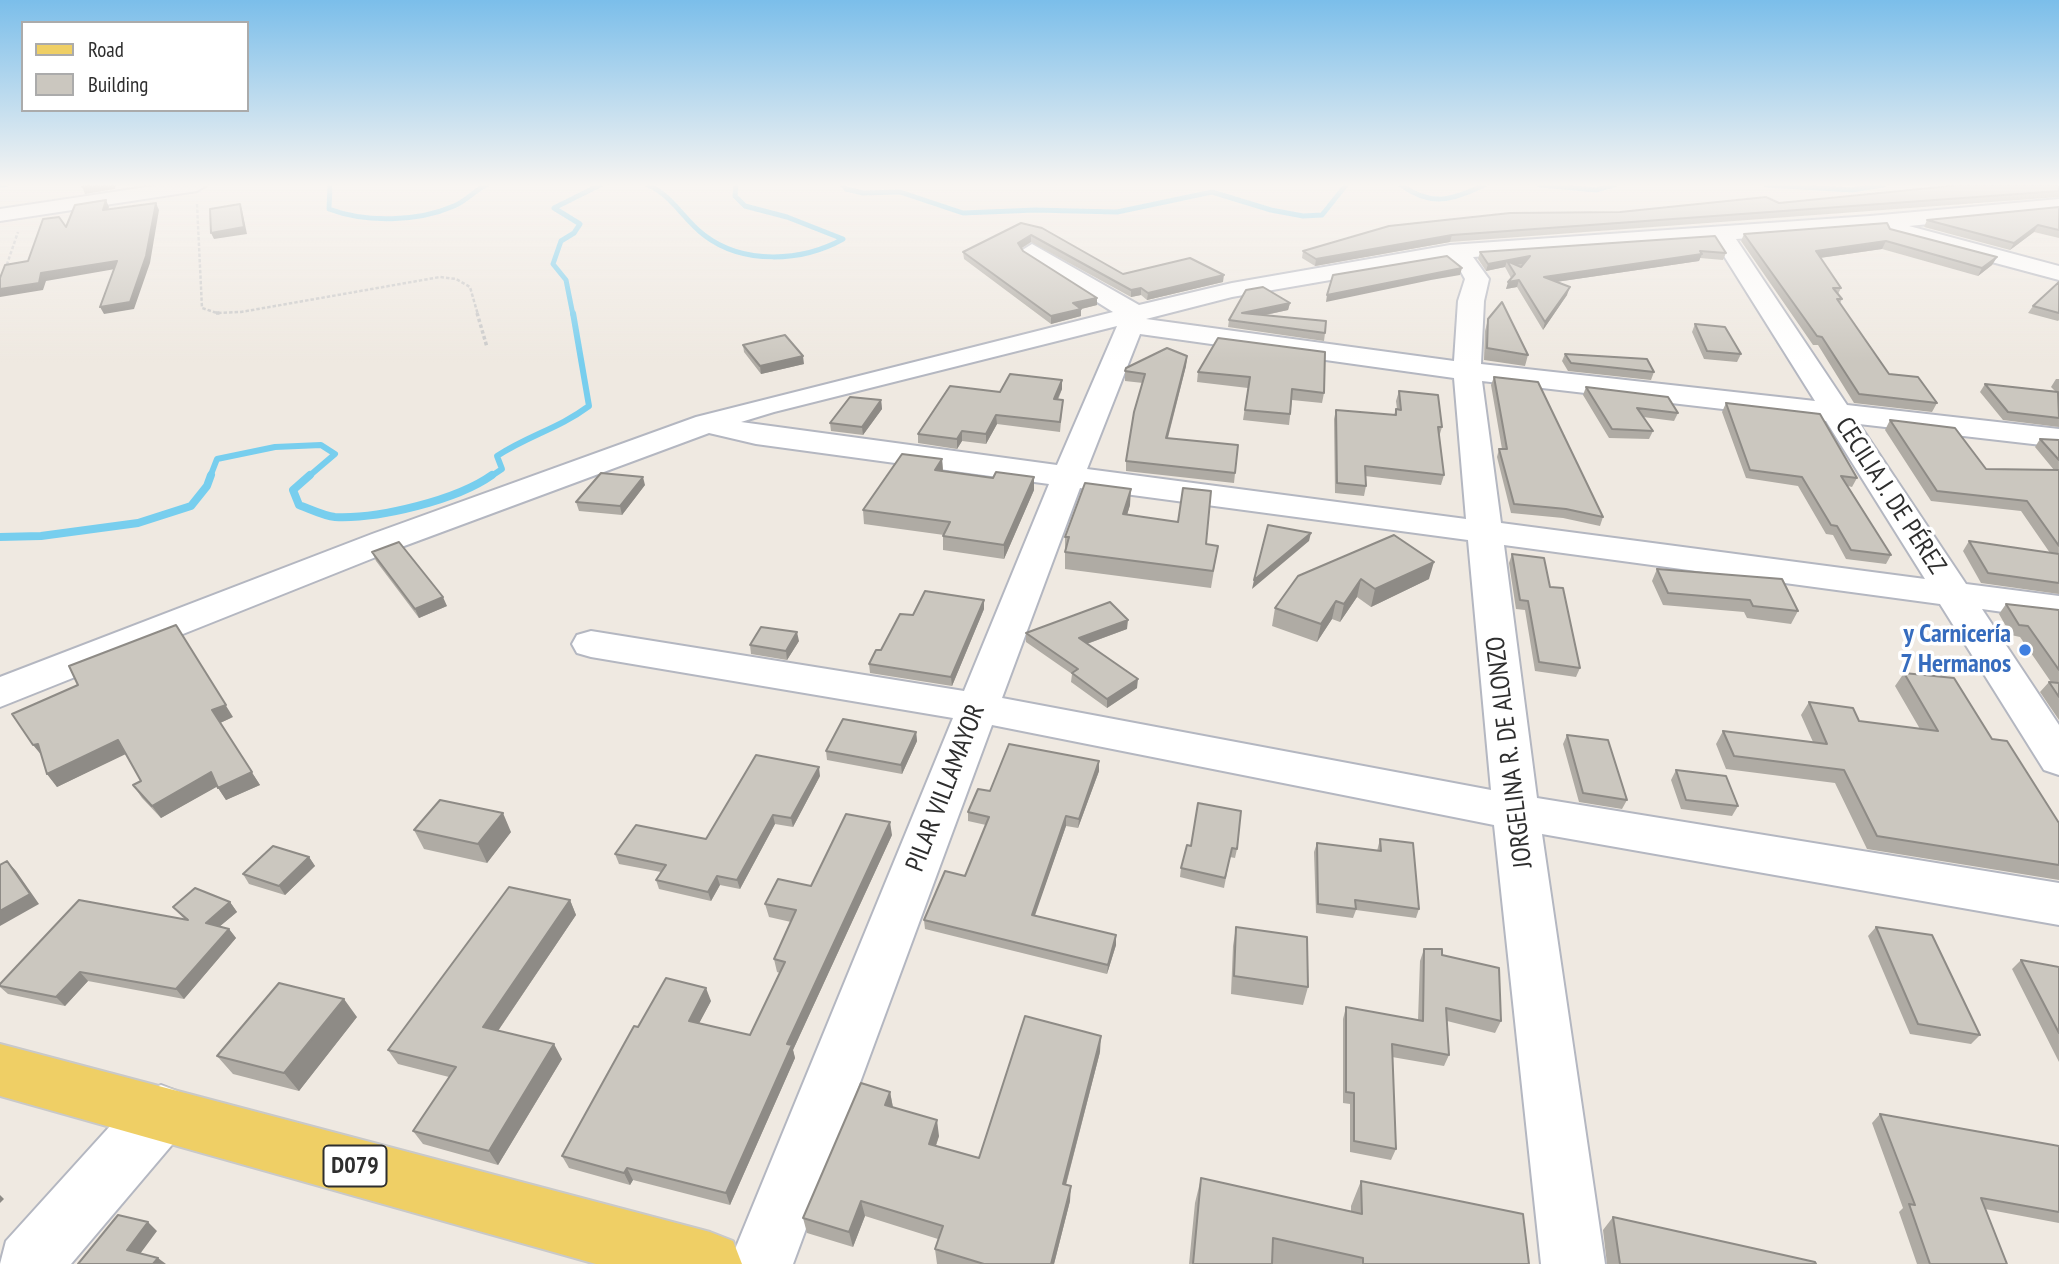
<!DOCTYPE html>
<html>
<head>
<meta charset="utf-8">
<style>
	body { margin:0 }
	#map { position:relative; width:2059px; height:1264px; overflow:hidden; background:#efe9e1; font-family:"PT Sans Narrow",sans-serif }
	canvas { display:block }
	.legend { position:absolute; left:21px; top:21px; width:228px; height:91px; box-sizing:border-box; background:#fff; border:2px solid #ababab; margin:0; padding:9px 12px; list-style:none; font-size:21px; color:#2e2e2e }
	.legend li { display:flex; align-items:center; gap:14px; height:35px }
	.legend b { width:35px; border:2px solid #ababab }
</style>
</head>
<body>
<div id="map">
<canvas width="2059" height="1264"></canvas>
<ul class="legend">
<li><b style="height:9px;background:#efcf65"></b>Road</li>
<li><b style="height:19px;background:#cbc7bf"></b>Building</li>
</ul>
</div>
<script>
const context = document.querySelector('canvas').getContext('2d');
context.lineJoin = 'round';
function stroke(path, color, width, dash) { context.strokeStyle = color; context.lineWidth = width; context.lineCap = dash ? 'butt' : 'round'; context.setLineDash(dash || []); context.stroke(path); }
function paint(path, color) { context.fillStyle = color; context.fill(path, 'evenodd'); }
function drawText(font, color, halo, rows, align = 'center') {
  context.font = font + ' "PT Sans Narrow",sans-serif'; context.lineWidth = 7; context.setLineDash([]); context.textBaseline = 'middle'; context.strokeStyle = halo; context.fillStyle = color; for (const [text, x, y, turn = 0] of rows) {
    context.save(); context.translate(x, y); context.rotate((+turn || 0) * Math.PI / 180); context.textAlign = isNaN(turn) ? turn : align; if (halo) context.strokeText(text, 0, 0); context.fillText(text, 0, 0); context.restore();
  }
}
const streamFar2 = new Path2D(`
	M0,185H5
	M330,185L329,209C366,223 417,222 454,206C466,201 474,191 486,185
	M648,185C673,196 683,219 704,235C743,265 802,262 843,239L787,217L745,206L735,196L736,185
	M843,185L846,189L863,193L900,192L963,213L1035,210L1117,212L1212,192L1271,210L1303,216L1322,215L1346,185
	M1401,185C1431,207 1453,200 1484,185
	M1540,185L1596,190L1614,185
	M1766,185L1852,190L1883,185
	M573,315L566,280L553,264L561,241L574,233L580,224L554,208L600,185`);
const streamFar1 = new Path2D(`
	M210,477L217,459L275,447L321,445L335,454L308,477
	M490,477L502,469L497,456C529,435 558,429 589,406L573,313`);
const stream = new Path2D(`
	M310,475L293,490L299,505C310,509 324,516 335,517C379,519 457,500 492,475
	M0,537L41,536L138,523L191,506L207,486L211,475`);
const pathFar1 = new Path2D(`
	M197,204L202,308L217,313L241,312L440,277L456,279L470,287L478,315
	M5,270L18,232`);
const path = new Path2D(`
	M216,313H221
	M477,313L487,347`);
const minor = new Path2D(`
	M160,185H207L197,191L0,221V209Z
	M2059,199V211L1909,226L2059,266V280L1887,234L1885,228L1736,239L1847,405L2059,429V447L1859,424L1966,584L2059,596V620L1982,609L2059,725V775L2044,770L1940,604L1504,545L1537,798L2059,883V925L1542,834L1605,1264H1541L1494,825L992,725L793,1264H729L953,718L591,657L577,653L572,644L577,635L591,631L964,691L1049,484L756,444L709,433L396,549L0,707V677L372,534L696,417L1113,312L1024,256L1021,251L1032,244L1139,305L1232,283L1450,245L1870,216ZM1714,240L1815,401L1481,364L1484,301L1489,279L1473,257ZM1446,260L1460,270L1465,279L1458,301L1454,361L1146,319L1232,297ZM1117,326L1057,465L741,422L774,412ZM1140,334L1454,378L1466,519L1087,469ZM1482,381L1826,421L1925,579L1501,523ZM1080,488L1468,540L1491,790L1002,698Z
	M161,1085L182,1093L190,1113L182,1133L71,1264H0L6,1241L140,1093Z`);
const major = new Path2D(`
	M0,1044L710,1232L733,1241L742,1264H596L0,1096Z`);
const wall = new Path2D(`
	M2059,185V197L1450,242L1315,266L1302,258L1303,251L1620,212Z
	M2059,207V238L2034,232L2010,250L1924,227L1927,220Z
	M1021,223L1123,274L1223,282L1147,300L1141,295L1131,297L1031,242L1021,249L1023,251L1097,298V305L1081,309V316L1051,324L964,259L963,252Z
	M1890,229L1997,257L1992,265L1978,276L1882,249L1820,258L1841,288L1838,294L1842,299L1840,303L1889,374L1937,403L1932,412L1854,403L1818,345H1813L1741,241L1744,234Z
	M1715,236L1726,253L1723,260L1700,258L1699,261L1556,282L1567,295L1543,330L1517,287L1506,289L1511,278L1505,267L1486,271L1478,259L1480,252Z
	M2059,282V320L2058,321L2028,313L2033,306Z
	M1290,303L1288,310L1266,315L1325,333L1324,341L1228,327L1229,320Z
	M1488,319L1528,355L1525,366L1484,360L1485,331Z
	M1695,324L1741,354L1737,362L1704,359L1692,332Z
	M1218,338L1324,393L1322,403L1292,400L1289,425L1243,420L1248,388L1197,382L1198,372Z
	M743,345L804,364L761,374L744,352Z
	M1565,354L1654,372L1651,380L1568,371L1562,361Z
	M1187,356L1186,366L1168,438L1238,445L1234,483L1126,471V461L1143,383L1125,381V371Z
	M1494,377L1603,517L1600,526L1563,518L1511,513L1497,457L1499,449H1502L1491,385Z
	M2056,379H2059V427L2003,420L1980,392L1985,384L2055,391L2051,387Z
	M1586,387L1678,413L1674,421L1643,417L1653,431L1649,439L1609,438L1583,395Z
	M1062,389L1058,400H1063L1060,432L997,424L986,444L962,441L957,449L918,443V434L1000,392Z
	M1399,391L1442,427L1439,437L1444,475L1441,485L1365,476L1366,486L1364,496L1335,493L1334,419L1336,410L1394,415L1396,409H1397L1396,401Z
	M881,400L882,409L863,435L831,431L830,423Z
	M1726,403L1857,478L1852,487L1848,486L1891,555L1886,564L1846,559L1833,535L1826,534L1798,486L1746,478L1722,412Z
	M1890,420L1986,469L2054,470L2035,447L2040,439L2059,440V594L1981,583L1963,551L1969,541L2050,553L2021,511L1931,501L1885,430Z
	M942,459L943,471L993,478L1034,490L1004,559L943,550V536L944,535L864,524L863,510Z
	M645,485L622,515L579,511L576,502Z
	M1130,505L1127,515L1206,544L1218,546L1211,588L1065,569V537Z
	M372,552L447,606L419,618L376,561Z
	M1512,554L1550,587L1580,668L1576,677L1535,671L1525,610L1516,609L1509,563Z
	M1657,569L1798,611L1791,624L1747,618L1744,612L1663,605L1652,581Z
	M1298,576L1429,579L1371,607L1357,597L1340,622L1332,619L1317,642L1272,626L1275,608Z
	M2006,604L2059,610V720L2040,692L2049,682H2051L2020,637L2011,635L1999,614Z
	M984,609L952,686L870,673L869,664L913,615Z
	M1127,629L1087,644L1137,688L1107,708L1071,682L1072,674L1026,642V633Z
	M799,641L787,660L751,654L750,645Z
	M1904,673L1992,739L2059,823V880L1867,849L1835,783L1726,769L1716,744L1723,731L1813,742L1801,715L1809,702L1859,721L1920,729L1895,686Z
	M233,717L220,723L260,785L226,800L217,786L161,818L142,798L133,785L141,781L126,753L57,787L47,774Z
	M916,732L917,741L902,774L827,760L826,751Z
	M1567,735L1627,800L1622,809L1579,802L1563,744Z
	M1676,770L1738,806L1732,816L1681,809L1671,780Z
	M1099,771L1078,828L1066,826L1034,916L1116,945L1107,974L925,929L924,920L965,876L986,825L968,821V812L990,791Z
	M820,776L793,827L775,824L740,889L720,885L711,901L659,889L656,880L661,872L619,864L615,854L706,839Z
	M414,830L511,832L487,863L424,849Z
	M892,835L793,1050L795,1058L730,1205L633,1180L630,1185L569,1168L562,1156L638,1027L711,1001L699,1023L750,1035L780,973L777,972L774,959L791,922L769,917L765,904L811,886Z
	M1380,839L1419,909L1416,918L1356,910L1353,918L1316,913L1314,852L1317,843L1377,851Z
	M1191,846L1237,849L1235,858L1230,857L1224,888L1180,877L1181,868Z
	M309,857L315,866L285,895L249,884L243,874Z
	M570,900L576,915L498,1031L562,1059L498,1165L423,1144L413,1131L449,1077L398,1064L388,1050Z
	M230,902L237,912L220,926L229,929L236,938L184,999L88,981L65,1006L8,994L0,987V984L184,919L173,907Z
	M1236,927L1308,987L1303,1005L1231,994L1233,946Z
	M1876,927L1980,1035L1971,1044L1910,1034L1868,936Z
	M1424,949L1442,955L1501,1021L1495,1033L1447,1021L1449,1055L1444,1066L1392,1057L1396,1149L1391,1160L1350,1152V1104L1343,1103V1019L1346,1007L1418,1020L1420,961Z
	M2021,960L2059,967V1062L2012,969Z
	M357,1017L299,1091L233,1074L217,1056Z
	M1100,1052L1066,1185L1070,1201L1054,1264H937L935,1249L938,1239L865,1216L853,1247L807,1233L803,1218L890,1092L893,1107L939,1136L936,1146L979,1158Z
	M1880,1114L2059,1146V1223L1985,1209L2007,1264H1917L1899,1212L1903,1208L1872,1123Z
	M1201,1178L1351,1211V1206L1361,1181L1529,1264H1189L1195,1203Z
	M1613,1217L1816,1264H1607L1603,1230Z`);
const shadedWall = new Path2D(`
	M99,185H116L115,189L85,194L82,187Z
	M106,200L109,207L106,216L103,210Z
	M156,203L159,210L150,263L134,309L104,314L100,307Z
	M240,204L242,210L247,234L214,239L211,233Z
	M2038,225L2034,232L2010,250L2014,243Z
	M1031,235V242L1018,250V243Z
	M1452,235L1450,242L1315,266L1316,259Z
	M1886,241L1882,249L1812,259L1816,251Z
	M1702,254L1699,261L1542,284L1544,277Z
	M1530,256L1528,263L1510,266L1507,261L1505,267L1486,271L1488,264Z
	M1997,257L1992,265L1978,276L1982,268Z
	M117,261L121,268L46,281L43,290L0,297V289L41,273Z
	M1462,268L1460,275L1431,280L1326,302L1327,295Z
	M1224,275L1223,282L1147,300L1148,293Z
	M1519,280L1517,287L1506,289L1508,282Z
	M1570,287L1567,295L1543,330L1545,322Z
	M1141,288V295L1131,297V290Z
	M1097,298V305L1081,309V316L1051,324V316L1073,303Z
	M1290,303L1288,310L1241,320L1242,313Z
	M803,356L804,364L761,374L760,366Z
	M1187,356L1186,366L1165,448L1166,438Z
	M1062,380V389L1053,409L1054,399Z
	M881,400L882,409L863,435L862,427Z
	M996,415L997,424L986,444V434Z
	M962,431V441L957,449V439Z
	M942,459L943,472L935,470Z
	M643,477L645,485L622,515L620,506Z
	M1034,477V490L1004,559V545Z
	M1131,489L1130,505L1122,531L1123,514Z
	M1311,533L1309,541L1252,589L1254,580Z
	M1434,562L1429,579L1371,607L1375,589Z
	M1361,579L1357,597L1340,622L1344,604Z
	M443,597L447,606L419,618L415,609Z
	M984,600V609L952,686L951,677Z
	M1336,601L1332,619L1317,642L1321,624Z
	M1128,620L1127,629L1078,647L1079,638Z
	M176,625L233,717L220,723L260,785L226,800L218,788Z
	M797,632L799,641L787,660L786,651Z
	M1138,679L1137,688L1107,708V699Z
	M916,732L917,741L902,774L901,765Z
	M118,740L128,753L57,787L47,774Z
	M38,744L43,757L33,745Z
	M1099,761V771L1078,828L1079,819Z
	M819,767L820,776L793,827L791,818Z
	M211,772L220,785L161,818L152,806Z
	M503,813L511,832L487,863L478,844Z
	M773,815L775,824L740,889L737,880Z
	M1066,816V826L1032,924V915Z
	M890,822L892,835L793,1050L795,1058L730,1205L726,1193L787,1044Z
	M309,857L315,866L285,895L279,886Z
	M7,861L16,871L39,904L0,926V911Z
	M717,876L720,885L711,901L708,892Z
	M570,900L576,915L491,1041L483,1027Z
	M230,902L237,912L213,932L206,923Z
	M229,929L236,938L184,999L176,989Z
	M1116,935V945L1107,974L1108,965Z
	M80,972L88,981L65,1006L56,997Z
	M706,988L711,1001L694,1033L689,1021Z
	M344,999L357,1017L299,1091L284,1073Z
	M1101,1036L1100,1052L1062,1199L1063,1184Z
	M554,1044L562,1059L498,1165L489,1151Z
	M890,1092L893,1108L885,1105Z
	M937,1120L939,1136L931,1159L929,1144Z
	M627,1168L633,1180L630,1185L624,1173Z
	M1071,1186L1070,1201L1054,1264H1051Z
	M0,1195L4,1199L0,1203Z
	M861,1201L865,1216L853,1247L849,1232Z
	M148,1222L157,1231L137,1258L127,1250Z
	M158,1258L166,1264H153Z`);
const building = new Path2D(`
	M83,185H99L82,187Z
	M1960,185H2059V191L1452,235L1316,259L1303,251L1389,226L1510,213L1620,212L1766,197L1779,203Z
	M106,200L103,210L156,203L146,256L130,302L100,307L117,261L41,273L39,283L0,289V278L5,265L28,261L43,219L59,217L66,227L75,205Z
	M240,204L244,227L211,233L210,209Z
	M2059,207V230L2038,225L2014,243L1927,220Z
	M1021,223L1042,228L1123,274L1190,258L1224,275L1148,293L1141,288L1131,290L1031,235L1018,243L1023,251L1097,298L1073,303L1081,309L1051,316L963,252Z
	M1887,223L1890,229L1997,257L1982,268L1886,241L1816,251L1841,288H1833L1842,299H1837L1889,374L1918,377L1937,403L1859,394L1822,337L1817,336L1744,234Z
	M1715,236L1726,253L1700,251L1702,254L1544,277L1570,287L1545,322L1519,280L1508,282L1515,274L1507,261L1521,267L1530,256L1488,264L1480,252Z
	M1447,256L1462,268L1327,295L1333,275Z
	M2059,282V313L2033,306Z
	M1263,287L1290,303L1242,313L1326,321L1325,333L1229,320L1246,290Z
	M1502,302L1528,355L1487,348L1488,319Z
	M1695,324L1725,327L1741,354L1707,351Z
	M785,335L803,356L760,366L743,345Z
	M1218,338L1325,352L1324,393L1292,389L1290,414L1245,410L1250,377L1198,372Z
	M1167,348L1187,356L1166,438L1238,445L1235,473L1126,461L1134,412L1145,374L1125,371L1126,368Z
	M1565,354L1647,359L1654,372L1571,363Z
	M1010,374L1062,380L1054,399L1063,400L1060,422L996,415L986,434L962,431L957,439L918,434L950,386L1000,392Z
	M1494,377L1538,382L1603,517L1566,509L1514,504L1499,449H1507Z
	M1985,384L2058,392L2059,418L2008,412Z
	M1586,387L1668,397L1678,413L1637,408L1653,431L1612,429Z
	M1399,391L1438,395L1442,427H1438L1444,475L1365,466L1366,486L1337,483L1336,410L1396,415V409L1401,410Z
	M850,397L881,400L862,427L830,423Z
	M1726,403L1820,414L1857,478L1841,476L1891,555L1851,550L1837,526L1831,525L1802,477L1750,470Z
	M1890,420L1955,428L1986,469L2059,470V546L2027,501L1937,491Z
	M2040,439L2059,440V460Z
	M902,454L942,459L935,470L993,478L996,472L1034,477L1004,545L943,536L950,522L863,510Z
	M601,473L643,477L620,506L576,502Z
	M1085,483L1131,489L1123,514L1178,522L1183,488L1211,491L1206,544L1218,546L1213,571L1065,552L1069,537H1065Z
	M1268,525L1311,533L1254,580Z
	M1394,535L1434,562L1375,589L1361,579L1344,604L1336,601L1321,624L1275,608L1298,576Z
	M1969,541L2059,554V583L1988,573Z
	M399,542L443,597L415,609L372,552Z
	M1512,554L1544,558L1550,587L1563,588L1580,668L1539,662L1528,601L1520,600Z
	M1657,569L1782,579L1798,611L1753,606L1750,600L1668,593Z
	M925,591L984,600L951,677L869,664L876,650H881L900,614L913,615Z
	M1110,602L1128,620L1079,638L1138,679L1107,699L1072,673L1078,669L1026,633Z
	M2006,604L2059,610V670L2028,626L2019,625Z
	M176,625L226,705L212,710L252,772L218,788L211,772L152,806L133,785L141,781L118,740L47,774L38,744L33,745L12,714L78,685L69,666Z
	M761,627L797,632L786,651L750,645Z
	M1904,673L1954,678L1992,739L2007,741L2059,823V865L1877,836L1844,770L1734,756L1723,731L1827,744L1809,702L1853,708L1859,721L1938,731Z
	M2049,682L2059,683V697Z
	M843,719L916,732L901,765L826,751Z
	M1567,735L1608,740L1627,800L1583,793Z
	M1009,744L1099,761L1079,819L1066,816L1032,915L1116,935L1108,965L924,920L945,871L965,876L989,817L968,812L978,789L990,791Z
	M756,755L819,767L791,818L773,815L737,880L717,876L708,892L656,880L666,865L615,854L636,825L706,839Z
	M1676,770L1726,776L1738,806L1686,800Z
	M440,800L503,813L478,844L414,830Z
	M1198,803L1241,811L1237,849L1232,848L1225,878L1181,868L1187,845L1191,846Z
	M846,814L890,822L787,1044L792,1045L726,1193L627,1168L624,1173L562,1156L634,1026L638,1027L666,978L706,988L689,1021L750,1035L785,962L774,959L796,910L765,904L778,879L811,886Z
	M1380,839L1413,843L1419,909L1355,900L1356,909L1318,904L1317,843L1381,851Z
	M273,846L309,857L279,886L243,874Z
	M7,861L30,894L0,911V865Z
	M509,887L570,900L483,1027L554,1044L489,1151L413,1131L456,1067L388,1050Z
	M195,888L230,902L206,923L229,929L176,989L80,972L56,997L0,986V984L79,900L188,920L173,907Z
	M1236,927L1307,937L1308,987L1234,976Z
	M1876,927L1932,935L1980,1035L1918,1024Z
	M1424,949H1442V955L1499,968L1501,1021L1446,1008L1449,1055L1392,1044L1396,1149L1354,1141V1093L1346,1092V1007L1423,1021Z
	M2021,960L2059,967V1033Z
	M279,983L344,999L284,1073L217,1056Z
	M1025,1016L1101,1036L1063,1184L1071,1186L1051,1264H984L935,1249L943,1226L861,1201L849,1232L803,1218L861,1083L890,1092L885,1105L937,1120L929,1144L979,1158Z
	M1880,1114L2059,1146V1212L1981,1198L2007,1264H1930L1909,1204L1915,1205Z
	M1201,1178L1362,1214L1361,1181L1523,1214L1529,1264H1363V1258L1273,1238L1272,1264H1193Z
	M118,1215L148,1222L127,1250L158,1258L153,1264H78Z
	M1613,1217L1815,1262L1816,1264H1620Z`);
const markers = [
	[2025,650,7,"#3f7fe0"]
];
const shields = [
	[355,1166,63]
];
const shieldNames = [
	["D079",355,1166]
];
const streetNames = [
	["CECILIA J. DE PÉREZ",1890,496,57],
	["JORGELINA R. DE ALONZO",1510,752,-97],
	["PILAR VILLAMAYOR",946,788,-69]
];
const shopNames = [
	["y Carnicería",2011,635],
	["7 Hermanos",2011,665]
];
stroke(streamFar2, '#77ceee', 5);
stroke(streamFar1, '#77ceee', 6);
stroke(stream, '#77ceee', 8);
stroke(minor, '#b4b7c1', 4);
stroke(major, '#c9c9c9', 4);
stroke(pathFar1, '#c9c9c9', 2.5, [3.5, 2]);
stroke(path, '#c9c9c9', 3.5, [3.5, 2.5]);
paint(minor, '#fff');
paint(major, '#efcf65');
paint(wall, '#afaba4');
paint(shadedWall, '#8e8b86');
paint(building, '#cbc7bf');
stroke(building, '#8e8b86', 2);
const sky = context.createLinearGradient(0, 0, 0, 362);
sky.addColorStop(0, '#7bbeea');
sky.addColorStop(0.51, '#f8f5f2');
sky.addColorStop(1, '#f8f5f200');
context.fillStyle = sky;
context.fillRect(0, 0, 2059, 362);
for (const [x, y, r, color] of markers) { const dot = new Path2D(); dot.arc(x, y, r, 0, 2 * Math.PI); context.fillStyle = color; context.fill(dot); stroke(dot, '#fff', 2.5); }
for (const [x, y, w] of shields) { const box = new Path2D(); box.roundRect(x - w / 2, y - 20.5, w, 41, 5); context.fillStyle = '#fff'; context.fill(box); stroke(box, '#2e2e2e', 2); }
drawText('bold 24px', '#2e2e2e', null, shieldNames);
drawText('26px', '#2e2e2e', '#fff', streetNames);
drawText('bold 26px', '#366cbe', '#fff', shopNames, 'right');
</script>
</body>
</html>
